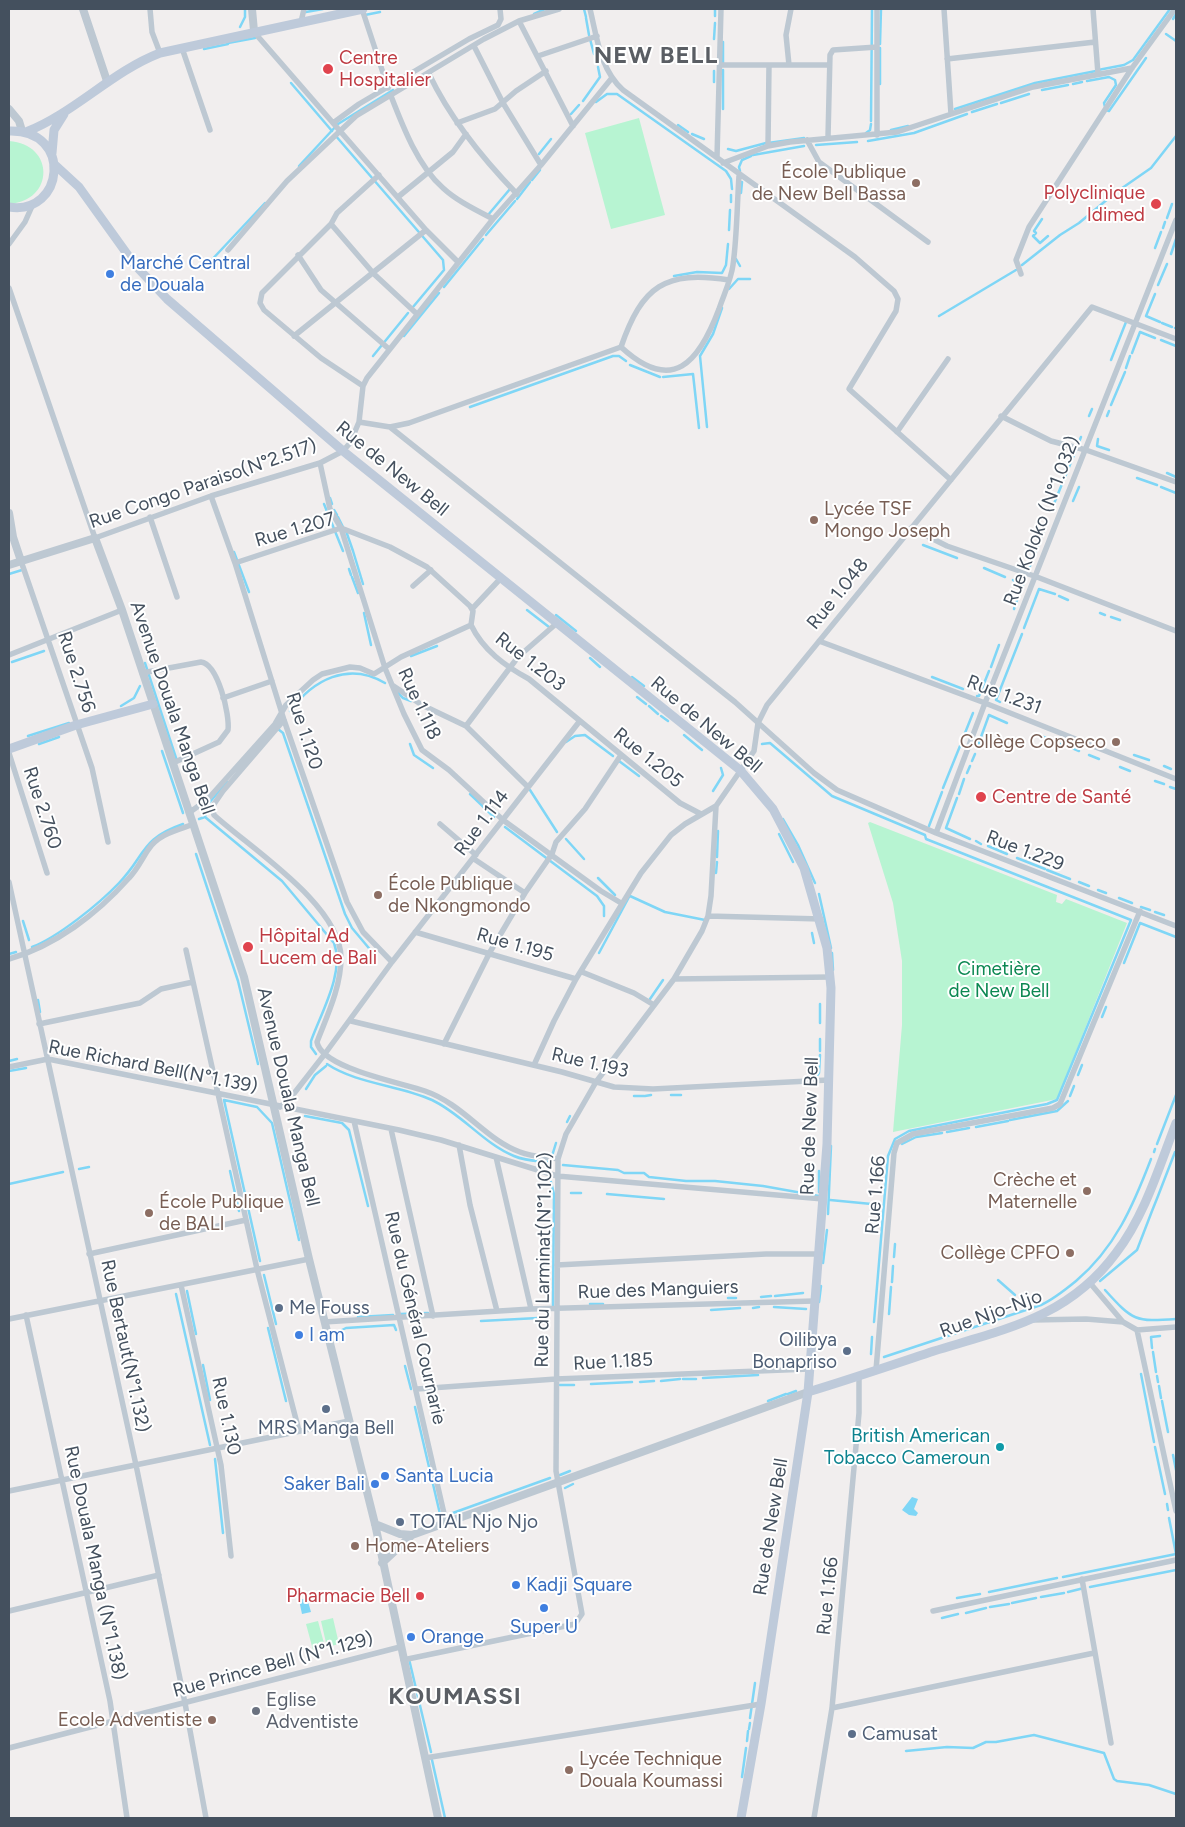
<!DOCTYPE html>
<html>
<head>
<meta charset="utf-8">
<style>
	body { margin:0 }
	#map { position:relative; width:1185px; height:1827px; overflow:hidden; background:#f1eeee; font-family:Figtree,sans-serif }
	canvas { display:block }
	.frame { position:absolute; inset:0; border:10px solid #44505e; pointer-events:none }
</style>
</head>
<body>
<div id="map">
<canvas width="1185" height="1827"></canvas>
<div class="frame"></div>
</div>
<script>
const context = document.querySelector('canvas').getContext('2d');
context.lineJoin = 'round';
function paint(path, color) { context.fillStyle = color; context.fill(path, 'evenodd'); }
function stroke(path, color, width, dash) { context.strokeStyle = color; context.lineWidth = width; context.lineCap = dash ? 'butt' : 'round'; context.setLineDash(dash || []); context.stroke(path); }
function drawText(font, color, halo, rows, align = 'center') {
  context.font = font + ' Figtree,sans-serif'; context.lineWidth = 4; context.setLineDash([]); context.textBaseline = 'middle'; context.strokeStyle = halo; context.fillStyle = color; for (const [text, x, y, turn = 0] of rows) {
    context.save(); context.translate(x, y); context.rotate((+turn || 0) * Math.PI / 180); context.textAlign = isNaN(turn) ? turn : align; if (halo) context.strokeText(text, 0, 0); context.fillText(text, 0, 0); context.restore();
  }
}
const green = new Path2D(`
	M639,118L665,215L611,229L585,133Z
	M9,141C55,144 55,201 9,204Z
	M870,822L1057,895L1056,902L1062,904L1066,899L1127,923L1057,1099L893,1132L902,1025V961L893,903L868,823Z
	M333,1618L339,1644L327,1647L321,1621Z
	M318,1621L325,1647L313,1650L306,1624Z`);
const water = new Path2D(`
	M912,1497L918,1499L914,1509L918,1513L916,1516L909,1515L902,1510Z
	M307,1598L311,1612L302,1614L299,1600Z`);
const stream = new Path2D(`
	M584,9L586,17
	M306,12L323,9
	M534,14L545,9
	M365,15L380,12
	M715,16V9
	M586,18L589,35
	M1173,19L1176,14
	M240,27L245,17V9
	M1166,34L1176,41
	M590,39L594,54
	M714,39L715,23
	M228,43L255,38
	M880,44L881,9
	M204,49L228,44
	M723,64V42
	M1098,70L1124,65L1133,60L1170,9
	M1087,81L1109,77L1115,80L1116,85L1104,103L1105,107
	M714,82V71
	M291,83L332,131
	M880,84V48
	M1073,84L1082,82
	M1042,90L1068,85
	M583,101L600,77L598,67
	M596,102L607,94H617L726,171L731,179L732,189
	M1001,103L1029,94
	M723,109V70
	M955,109L1035,83L1096,71
	M1106,110L1109,111L1146,58
	M972,112L997,104
	M571,114L579,105
	M871,121L872,9
	M678,125L688,132
	M891,130L908,126
	M866,133L870,130L871,124
	M692,134L704,139
	M335,135L443,260L444,270L413,307
	M868,141L914,133L967,114
	M768,143L804,138
	M816,145L857,142
	M728,149L736,151L766,143
	M539,154L551,139
	M753,155L804,146
	M299,166L338,124L393,90
	M740,171L739,167L742,160L751,156
	M532,180L540,170
	M741,193L742,182
	M517,199L530,182
	M731,202V195
	M488,215L510,189
	M1167,218L1172,204
	M1042,219L1034,231L1036,233L1033,236L1040,243L1048,236
	M1163,228L1165,222
	M729,230L730,210
	M486,235L515,201
	M1155,248L1161,232
	M1171,254L1176,239
	M736,259L740,266
	M1022,265L1060,235L1079,223L1115,193L1151,168L1176,136
	M206,266L265,203
	M674,276L697,272L722,273L726,265L728,244
	M1158,285L1167,264
	M444,287L483,239
	M729,289L738,279H750
	M1155,294L1146,316L1160,322
	M939,316L1016,270
	M1162,323L1172,327
	M1175,328H1176
	M404,336L439,293
	M1161,340L1176,346
	M1132,353L1140,332L1155,338
	M373,356L408,313
	M1111,360L1126,322
	M630,365L660,377
	M1126,368L1130,356
	M663,377L693,374L699,428
	M1111,405L1125,372
	M470,407L613,356H619L626,361
	M1089,416L1092,409
	M1107,416L1109,411
	M707,427L700,356L713,334L722,308
	M1098,439L1097,446L1109,450
	M1079,442L1081,437
	M1167,473L1176,477
	M1137,478L1157,485
	M1161,487L1176,493
	M330,498L332,504
	M1073,501L1079,487
	M324,504L343,551
	M1053,506L1076,450
	M334,510L337,515
	M338,517L343,527
	M346,531L353,551
	M923,545L957,558
	M353,551L363,584
	M234,552L249,592
	M984,568L1005,577
	M349,569L351,575
	M1028,571L1045,527
	M9,574L22,570
	M352,577L358,593
	M1013,580L1022,583
	M1021,590L1025,579
	M1059,596L1068,600
	M1014,609L1019,594
	M527,610L549,627
	M364,613L371,645
	M1100,613L1105,615
	M556,615L576,631
	M1111,617L1120,620
	M1024,628L1039,589L1055,594
	M411,656L437,646
	M590,658L600,667
	M12,662L44,651
	M145,663L177,761
	M991,667L999,645
	M632,677L644,686
	M932,677L963,689
	M397,692L403,698L411,701
	M977,696H979L989,671
	M637,697L646,704
	M1000,702L996,700L1022,634
	M121,706L134,698L140,686
	M649,706L658,714
	M290,711C313,680 348,661 385,683
	M661,716L668,721
	M278,729L283,733L345,914L352,928L373,953
	M965,733L973,713
	M684,735L702,750
	M28,736L69,723
	M1041,736L1051,740
	M566,742L575,736L585,735L613,756
	M961,743L964,736
	M39,744L59,737
	M410,744L414,755L433,768
	M762,744L770,743L832,796L925,835L926,839L1131,920L1057,1100L1047,1104L909,1131L895,1139L888,1156L874,1322
	M1061,744L1066,746
	M977,748L989,715L1007,723
	M1072,748L1079,751
	M162,751L183,813
	M1089,755L1099,759
	M1134,755L1149,760
	M619,761L639,776
	M972,761L975,754
	M1164,766L1171,769
	M1120,767L1130,771
	M967,773L970,766
	M1155,781L1164,784
	M1170,787L1176,789
	M943,788L960,746
	M530,790L557,832
	M713,791L723,775L721,768
	M470,794L494,817
	M959,794L964,779
	M957,798L946,828L970,839
	M205,817L282,881L334,943C345,972 321,1013 311,1041V1047L316,1054
	M205,817L209,803L227,782
	M199,819L205,817
	M783,819L798,845L815,883
	M929,826L942,792
	M505,827L597,896L604,906V916
	M779,834L793,862
	M566,839L584,859
	M976,841L981,844
	M988,846L1007,854
	M196,854L238,981L258,1064
	M717,857L718,831
	M1017,858L1045,869
	M1047,870L1070,879
	M716,873L717,862
	M598,878L615,895
	M1079,882L1089,886
	M1098,890L1106,893
	M819,894L831,948
	M630,896L665,912L705,920
	M1119,898L1132,903
	M1141,907L1150,910
	M1155,912L1164,915
	M23,921L29,940
	M812,933L814,943
	M32,947C58,937 99,904 119,883C146,855 140,839 183,824
	M599,953L629,897
	M832,953L833,970
	M9,954L16,952
	M1124,963L1140,923L1176,937
	M650,999L663,980
	M38,1000L40,1012
	M1102,1017L1106,1007
	M820,1023V1004
	M820,1051V1039
	M9,1061L17,1059
	M327,1064C357,1084 399,1085 432,1100C462,1114 484,1144 514,1156C525,1161 537,1161 548,1162
	M9,1071L26,1068
	M1078,1075L1082,1065
	M816,1077L819,1073L820,1055
	M306,1089L315,1075L326,1066
	M671,1095H681
	M634,1096H644
	M645,1096L651,1095
	M1070,1096L1074,1086
	M305,1116L342,1123L349,1130L368,1206
	M1010,1120L1057,1111L1068,1101
	M567,1122L570,1116
	M976,1127L1008,1121
	M947,1132L969,1128
	M902,1144L916,1137L942,1133
	M1157,1144L1176,1095
	M1154,1152L1155,1149
	M552,1156L556,1143
	M563,1165L618,1170L624,1173H644L649,1177L686,1181H715L763,1186L819,1196
	M79,1169L89,1167
	M230,1171L239,1211
	M819,1171V1192
	M551,1182L554,1194L553,1306
	M9,1184L63,1172
	M571,1193H581
	M607,1194L664,1199
	M1158,1196L1175,1152
	M830,1200L882,1205
	M1152,1211L1158,1196
	M828,1214L831,1146
	M894,1257L895,1244
	M260,1261L224,1100L257,1107L272,1123L299,1240
	M823,1263L827,1230
	M264,1275L276,1324
	M998,1280L1015,1295
	M1100,1281L1137,1250L1152,1211
	M892,1282L893,1266
	M1105,1290C1133,1321 1135,1322 1176,1319
	M187,1291L196,1334
	M176,1294L210,1445
	M775,1296L803,1293
	M761,1297L771,1296
	M728,1298H736
	M819,1302L821,1286
	M590,1304H603
	M774,1307L806,1309
	M753,1308L759,1307
	M711,1310L740,1308
	M400,1314L428,1313
	M889,1314L891,1287
	M358,1317L393,1315
	M481,1321L538,1318
	M268,1328L286,1401
	M338,1332L346,1328L394,1325L396,1330
	M1152,1348L1151,1337L1160,1336
	M1153,1352L1156,1372
	M871,1354L872,1337
	M884,1357L1041,1305C1054,1299 1065,1290 1076,1281C1115,1248 1133,1206 1151,1159
	M203,1365L210,1400
	M405,1366L411,1389
	M1141,1374L1154,1442
	M1157,1376L1158,1382
	M703,1378L758,1375
	M683,1379H696
	M661,1381L680,1379
	M640,1382L654,1381
	M591,1384L632,1382
	M560,1385H574
	M1159,1386L1161,1398
	M788,1394L796,1391
	M768,1401L786,1394
	M1162,1401L1168,1432
	M415,1407L440,1514
	M1155,1447L1165,1494
	M1173,1455L1176,1470
	M215,1459L223,1533
	M560,1475L570,1471
	M565,1488L573,1484
	M1167,1504L1168,1510
	M450,1514L550,1478
	M1063,1577L1176,1554L1169,1518
	M1090,1587L1176,1570
	M989,1592L1057,1578
	M1068,1592L1084,1588
	M1041,1597L1064,1593
	M957,1598L980,1594
	M1012,1603L1036,1598
	M990,1607L1009,1604
	M966,1613L986,1608
	M942,1618L958,1614
	M409,1659L431,1752
	M750,1718L755,1683
	M749,1729L750,1723
	M747,1741L748,1731
	M906,1751L947,1747L973,1748L986,1742H996L1034,1735L1104,1753L1114,1779L1117,1781L1149,1785L1176,1794
	M432,1760L445,1818
	M742,1777L746,1748`);
const minor = new Path2D(`
	M150,9L152,32L160,53
	M362,9L388,88
	M590,9C597,38 600,69 623,90L855,257L894,291L898,299L896,311L849,389L951,480
	M944,9L951,114
	M1093,9L1098,74
	M519,21L573,126
	M301,22L304,9
	M254,32L426,230L458,262
	M474,46L503,103L541,165
	M182,48L210,130
	M538,56L597,36
	M947,59L1095,42
	M721,65H828
	M789,65L786,35L791,9
	M429,74C450,118 482,158 517,194
	M391,96C403,127 418,166 443,188C457,201 476,210 493,219
	M333,123L359,104L469,39L498,25L501,19L500,9
	M457,123L495,109L516,91L546,71
	M877,135V9
	M828,137L830,55L833,50L877,47
	M807,140L819,162L928,242
	M768,146L769,65
	M717,157L721,9
	M723,163L768,146L790,142L897,132L1033,87L1132,68
	M398,197L453,152L466,134
	M331,224L374,274L417,314
	M9,244L25,222L33,204
	M228,250L287,181L356,116L484,39L519,21L559,9
	M298,255L321,290L389,349
	M1021,274L1016,260L1029,227L1132,68L1175,9
	M9,288L95,538L211,496L320,463L343,451L350,443L359,422L390,427L409,423L621,347C642,286 665,270 729,280
	M294,336L426,230
	M621,347C673,395 699,362 719,309C724,294 731,280 733,265C737,236 737,206 739,176
	M363,386L321,358L264,310L260,303L262,293L331,224L337,213L379,175
	M1001,416L1051,441L1086,450L1176,482
	M359,422L363,386L367,378L493,219L541,165L611,79
	M390,427L735,702L814,773L837,790L936,833L1176,926
	M897,432L948,359
	M320,463L330,509L341,528L385,668L404,714L422,750L449,770L503,820L601,891L621,903
	M211,496L235,563L284,720L347,902L363,932L392,962
	M150,517L177,597
	M911,528L947,546L1037,577L1176,631
	M21,561L92,768L108,842
	M235,563L341,528L390,547L427,567L470,606L473,611L471,625
	M413,586L431,570
	M472,609L501,578
	M819,641L985,703L1176,779
	M9,655L122,610
	M142,673L201,662C218,664 230,715 228,730L219,742L173,763
	M392,685L422,705L466,726L528,787
	M223,698L272,681
	M284,720L223,791L212,807L214,815C250,848 341,905 341,958C341,987 327,1016 317,1042C321,1068 402,1083 425,1091C463,1104 486,1140 520,1152C532,1157 546,1157 558,1159
	M466,726L518,657L557,623
	M9,753L47,873
	M190,812L207,800L275,724L286,705L313,680L322,674L350,667L360,668L374,674L401,657L471,625C483,650 505,666 529,679L680,803L701,814
	M440,824L476,855
	M936,833L985,703L1176,220
	M474,859L525,893
	M9,882L136,1465L185,1703L206,1818
	M708,916L821,919
	M415,932L576,979
	M186,950L257,1269L299,1431
	M9,959C55,946 97,914 129,878C137,870 142,859 148,850C158,834 178,830 194,824
	M582,972L634,993L654,1005
	M674,979L831,977
	M351,1021L562,1072L614,1087L653,1089L828,1080
	M39,1024L140,1003L161,989L193,982
	M444,1044L490,952L525,893L552,854L556,842L585,809L621,755
	M534,1065L554,1021L576,979L641,873L671,835L685,824L716,806
	M9,1067L48,1059L399,1130L441,1140L557,1176L823,1199
	M280,1107L292,1096L324,1055L392,962L579,722
	M354,1121L446,1522
	M391,1129L433,1316
	M459,1145L470,1205L497,1311
	M496,1157L531,1309
	M89,1254L246,1220
	M557,1265L766,1254H819
	M1090,1283L1123,1322L1137,1330
	M181,1285L221,1465L231,1556
	M26,1315L110,1701L127,1818
	M9,1319L309,1259
	M1033,1320L1086,1319L1123,1322
	M324,1322L531,1309L814,1301
	M1137,1330L1176,1511
	M1137,1330L1176,1327
	M876,1370L894,1153L897,1143L913,1134L1053,1108L1060,1104L1140,911
	M417,1389L556,1379L809,1369
	M9,1491L349,1421
	M1082,1579L1111,1743
	M9,1611L159,1575
	M933,1611L1176,1560
	M403,1660L575,1624L582,1614L556,1471L558,1159L566,1134L596,1082L674,979L702,931L708,916L711,896L716,806L754,751L758,723L767,705C876,573 983,439 1092,307L1176,339
	M832,1708L1094,1653
	M9,1748L400,1647
	M425,1758L761,1704
	M814,1818L832,1708L859,1413V1376`);
const tertiary = new Path2D(`
	M83,9L107,81
	M252,9L254,31
	M9,109L19,121L22,131
	M9,513L13,537L21,561
	M9,565L95,538L122,610L244,977L309,1259L375,1524L438,1818
	M375,1524L400,1534L412,1535
	M382,1563L412,1535L808,1392`);
const secondary = new Path2D(`
	M9,131C74,129 64,216 9,207
	M26,132C76,112 111,72 160,53L363,9
	M52,153L54,130L64,114
	M54,164L79,187L135,265L167,299L343,451L740,770L773,809L804,868L827,948L831,988L827,1144L808,1392L761,1704L741,1818
	M9,749L76,725L153,704
	M808,1392C851,1379 892,1365 934,1351C1006,1329 1069,1317 1116,1253C1145,1215 1159,1167 1176,1123`);
const markers = [
	[328,69,6,"#e0444e"],
	[916,183,5,"#8d6e63"],
	[1156,204,6,"#e0444e"],
	[110,274,5,"#3f7fe0"],
	[814,520,5,"#8d6e63"],
	[1116,742,5,"#8d6e63"],
	[981,797,6,"#e0444e"],
	[378,895,5,"#8d6e63"],
	[248,947,6,"#e0444e"],
	[1087,1191,5,"#8d6e63"],
	[149,1213,5,"#8d6e63"],
	[1070,1253,5,"#8d6e63"],
	[279,1308,5,"#5c6f8a"],
	[299,1335,5,"#3f7fe0"],
	[847,1351,5,"#5c6f8a"],
	[326,1409,5,"#5c6f8a"],
	[1000,1447,5,"#0f9aa8"],
	[385,1476,5,"#3f7fe0"],
	[375,1484,5,"#3f7fe0"],
	[400,1522,5,"#5c6f8a"],
	[355,1546,5,"#8d6e63"],
	[516,1585,5,"#3f7fe0"],
	[420,1596,5,"#e0444e"],
	[544,1608,5,"#3f7fe0"],
	[411,1637,5,"#3f7fe0"],
	[256,1711,5,"#6b7280"],
	[212,1720,5,"#8d6e63"],
	[852,1734,5,"#5c6f8a"],
	[569,1770,5,"#8d6e63"]
];
const healthNames = [
	["Centre",339,58],
	["Hospitalier",339,80],
	["Polyclinique",1145,193,"right"],
	["Idimed",1145,215,"right"],
	["Centre de Santé",992,797],
	["Hôpital Ad",259,936],
	["Lucem de Bali",259,958],
	["Pharmacie Bell",410,1596,"right"]
];
const educationNames = [
	["École Publique",906,172],
	["de New Bell Bassa",906,194],
	["Lycée TSF",824,509,"left"],
	["Mongo Joseph",824,531,"left"],
	["Collège Copseco",1106,742],
	["École Publique",388,884,"left"],
	["de Nkongmondo",388,906,"left"],
	["Crèche et",1077,1180],
	["Maternelle",1077,1202],
	["École Publique",159,1202,"left"],
	["de BALI",159,1224,"left"],
	["Collège CPFO",1060,1253],
	["Home-Ateliers",365,1546,"left"],
	["Ecole Adventiste",202,1720],
	["Lycée Technique",579,1759,"left"],
	["Douala Koumassi",579,1781,"left"]
];
const shopNames = [
	["Marché Central",120,263],
	["de Douala",120,285],
	["I am",309,1335],
	["Santa Lucia",395,1476],
	["Saker Bali",365,1484,"right"],
	["Kadji Square",526,1585],
	["Super U",544,1627,"center"],
	["Orange",421,1637]
];
const streetNames = [
	["Rue de New Bell",392,469,39],
	["Rue Congo Paraiso(N°2.517)",203,484,-19],
	["Rue Koloko (N°1.032)",1042,521,-69],
	["Rue 1.207",295,530,-16],
	["Rue 1.048",838,594,-51],
	["Rue 1.203",530,662,38],
	["Rue 2.756",76,672,72],
	["Rue 1.231",1004,695,21],
	["Rue 1.118",419,704,65],
	["Avenue Douala Manga Bell",172,708,71],
	["Rue de New Bell",706,725,40],
	["Rue 1.120",304,731,72],
	["Rue 1.205",648,758,39],
	["Rue 2.760",42,808,72],
	["Rue 1.114",482,823,-53],
	["Rue 1.229",1025,851,21],
	["Rue 1.195",515,945,16],
	["Rue 1.193",590,1063,13],
	["Rue Richard Bell(N°1.139)",153,1067,11],
	["Avenue Douala Manga Bell",288,1097,77],
	["Rue de New Bell",810,1126,-88],
	["Rue 1.166",876,1195,-85],
	["Rue du Larminat(N°1.102)",544,1260,-89],
	["Rue des Manguiers",658,1290,-2],
	["Rue Njo-Njo",991,1314,-20],
	["Rue du Général Cournarie",415,1318,77],
	["Rue Bertaut(N°1.132)",125,1346,78],
	["Rue 1.185",613,1362,-3],
	["Rue 1.130",226,1416,78],
	["Rue de New Bell",771,1527,-81],
	["Rue Douala Manga (N°1.138)",95,1563,78],
	["Rue 1.166",828,1596,-84],
	["Rue Prince Bell (N°1.129)",273,1665,-15]
];
const parkNames = [
	["Cimetière",999,969],
	["de New Bell",999,991]
];
const serviceNames = [
	["Me Fouss",289,1308],
	["Oilibya",837,1340,"right"],
	["Bonapriso",837,1362,"right"],
	["MRS Manga Bell",326,1428,"center"],
	["TOTAL Njo Njo",410,1522],
	["Camusat",862,1734]
];
const cultureNames = [
	["British American",990,1436],
	["Tobacco Cameroun",990,1458]
];
const worshipNames = [
	["Eglise",266,1700],
	["Adventiste",266,1722]
];
const districtNames = [
	["NEW BELL",656,56],
	["KOUMASSI",455,1697]
];
paint(green, '#b7f4d2');
paint(water, '#7fd6f6');
stroke(stream, '#7fd6f6', 2.5);
stroke(minor, '#bdc8d2', 5.5);
stroke(tertiary, '#bdc8d2', 8);
stroke(secondary, '#becada', 9);
for (const [x, y, r, color] of markers) { const dot = new Path2D(); dot.arc(x, y, r, 0, 2 * Math.PI); context.fillStyle = color; context.fill(dot); stroke(dot, '#fff', 2); }
drawText('19px', '#be3a42', '#fff', healthNames, 'left');
drawText('19px', '#785e54', '#fff', educationNames, 'right');
drawText('19px', '#366cbe', '#fff', shopNames, 'left');
drawText('19px', '#44505e', '#fff', streetNames);
drawText('19px', '#0c8852', '#fff', parkNames);
drawText('19px', '#4e5e75', '#fff', serviceNames, 'left');
drawText('19px', '#0d838f', '#fff', cultureNames, 'right');
drawText('19px', '#5b616d', '#fff', worshipNames, 'left');
context.letterSpacing = '1px';
drawText('bold 24px', '#5a5e64', '#fff', districtNames);
context.letterSpacing = '0px';
</script>
</body>
</html>
